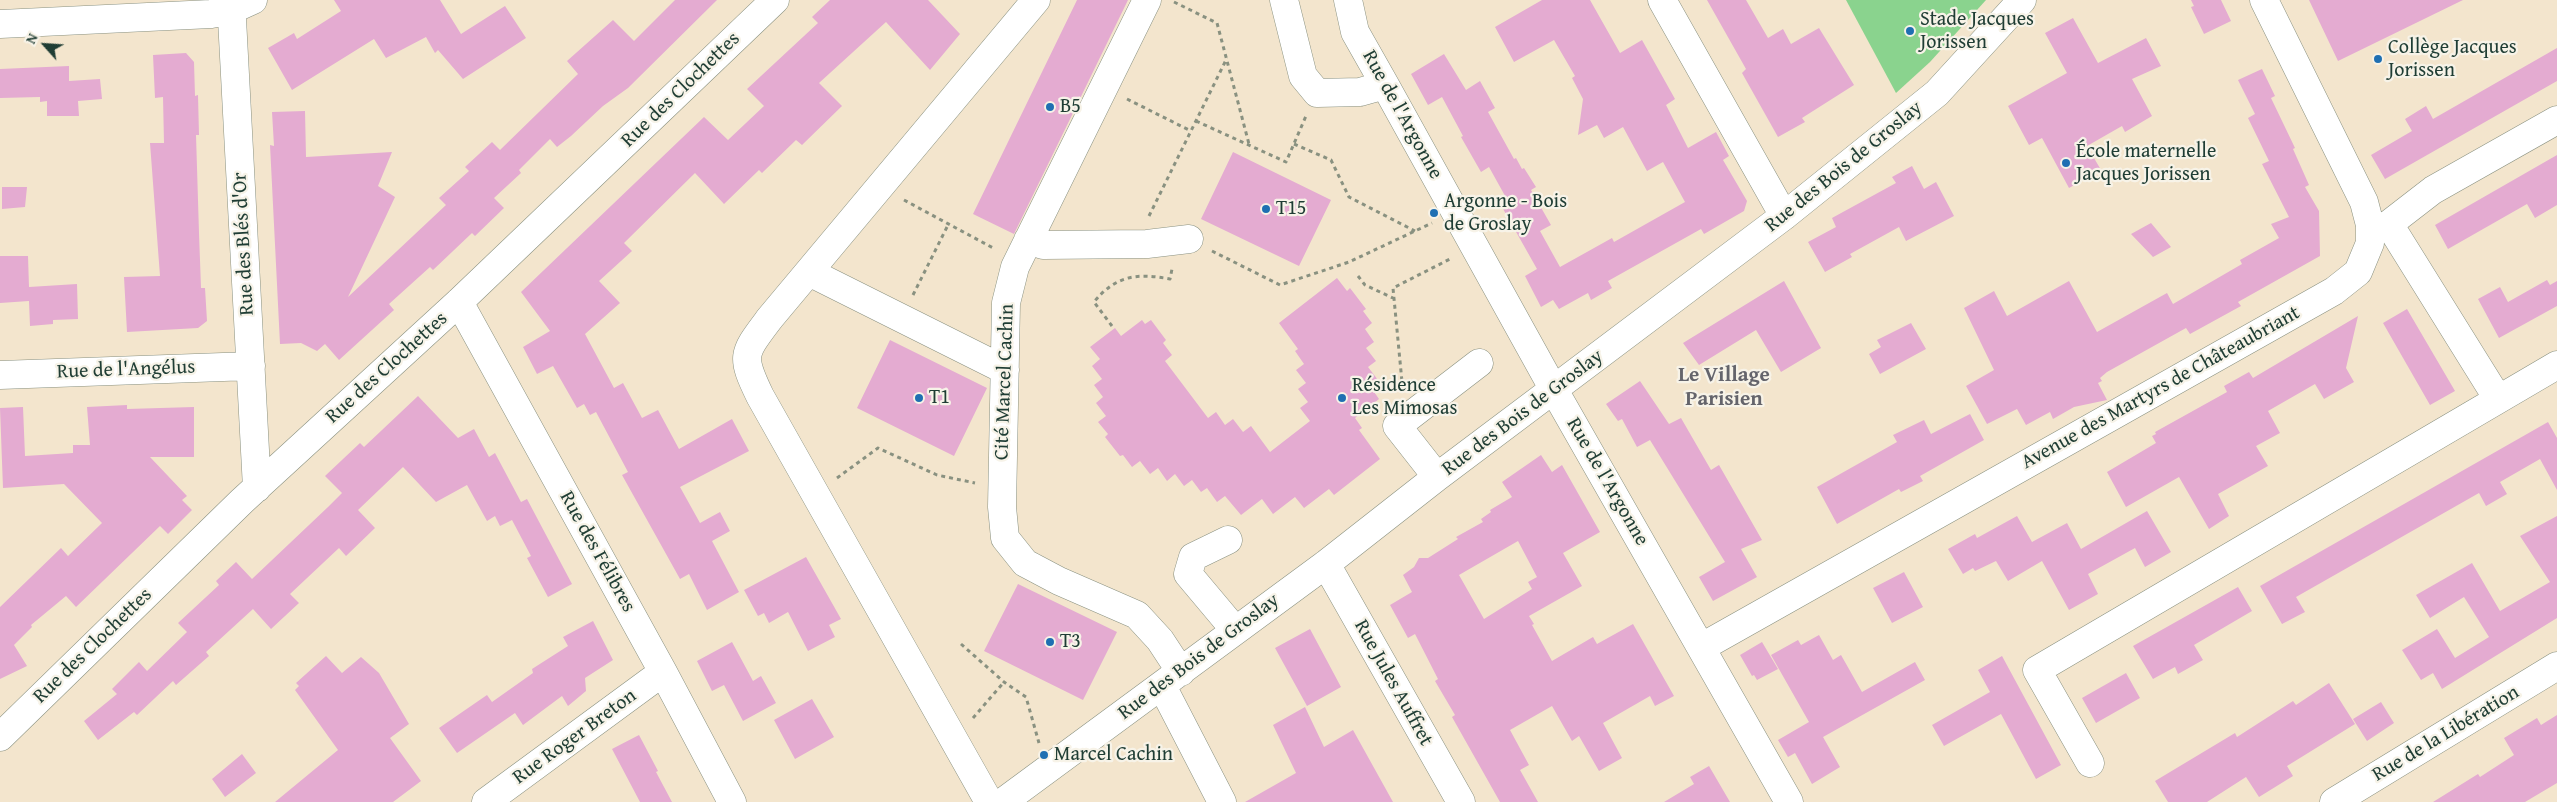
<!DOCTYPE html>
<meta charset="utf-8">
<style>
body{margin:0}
#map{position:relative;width:2557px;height:802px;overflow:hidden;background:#f3e5cd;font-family:"Gentium Book Plus",serif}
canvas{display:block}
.north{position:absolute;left:20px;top:20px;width:50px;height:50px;-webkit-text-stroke:4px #f7f3e8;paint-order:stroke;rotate:296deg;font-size:14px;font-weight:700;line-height:20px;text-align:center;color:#1f3d34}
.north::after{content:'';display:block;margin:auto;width:18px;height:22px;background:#1f3d34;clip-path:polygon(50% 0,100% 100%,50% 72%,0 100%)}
</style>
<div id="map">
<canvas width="2557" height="802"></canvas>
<div class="north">N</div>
</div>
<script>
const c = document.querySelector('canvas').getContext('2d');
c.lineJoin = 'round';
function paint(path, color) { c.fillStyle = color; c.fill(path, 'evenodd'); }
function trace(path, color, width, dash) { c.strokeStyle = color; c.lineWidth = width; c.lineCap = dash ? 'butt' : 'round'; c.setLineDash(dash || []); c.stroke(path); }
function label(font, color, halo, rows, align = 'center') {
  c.font = font + ' "Gentium Book Plus",serif'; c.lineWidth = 4.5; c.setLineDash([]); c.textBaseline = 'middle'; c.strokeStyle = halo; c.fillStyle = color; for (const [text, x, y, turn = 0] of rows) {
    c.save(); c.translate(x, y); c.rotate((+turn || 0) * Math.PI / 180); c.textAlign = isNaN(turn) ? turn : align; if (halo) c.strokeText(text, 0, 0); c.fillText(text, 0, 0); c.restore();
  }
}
paint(new Path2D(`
 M1846,0H1986L1930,62L1896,93Z`), '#8ad38e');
paint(new Path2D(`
 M334,0H440L461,34L505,6L526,38L463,79L438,50L435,53L426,37L386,58L374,39L292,90L268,48L294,33L297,39L341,11Z
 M675,0H717L628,88L603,106L571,136L557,147L550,139L519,170L521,173L494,198L504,208L475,236L472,233L433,270L430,267L389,304L394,310L339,360L325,344L317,351L301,343L280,344L270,145L274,146L272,112L305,111L306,157L392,152L378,186L395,197L348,297L446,205L439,198L469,171L465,167L492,142L500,150L578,74L567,61L613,20L634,41Z
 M830,0H928L960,34L930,70L886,22L819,83L842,106L802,145L796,140L762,173L759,170L724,204L695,173L624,243L632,251L599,281L620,303L585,334L614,388L623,383L642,418L658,410L679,449L732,419L749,451L680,487L700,523L720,512L730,531L712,541L739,592L707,610L689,574L680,579L622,475L628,472L596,412L590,415L584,404L577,408L553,366L537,374L523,347L550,331L521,292L704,117L728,140L764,106L747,89L818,23L812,17Z
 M1077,0H1128L1014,234L973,214Z
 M1542,0H1590L1620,53L1642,40L1675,99L1666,105L1688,148L1716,132L1729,156L1723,160L1747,201L1744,211L1704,234L1701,229L1608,281L1612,288L1591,300L1588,293L1559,309L1553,300L1541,307L1525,276L1537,269L1502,207L1509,203L1489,167L1481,172L1461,137L1463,136L1442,97L1428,105L1411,74L1444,54L1466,90L1480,81L1495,108L1488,112L1514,159L1516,158L1522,169L1524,168L1536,187L1531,190L1551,225L1540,231L1560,267L1612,238L1614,242L1685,202L1663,162L1647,171L1623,127L1604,138L1597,125L1578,135L1583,99L1572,78L1575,76L1554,40L1514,62L1495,27Z
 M1707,0H1746L1768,38L1783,29L1791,44L1819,28L1854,85L1802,118L1805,122L1778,137L1742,73L1746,69Z
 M2191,0H2221L2231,21L2204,34L2191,7L2194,6Z
 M2309,0H2463L2338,61Z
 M2073,18L2098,63L2146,38L2161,66L2132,79L2152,116L2125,132L2122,126L2087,146L2101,170L2069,188L2042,138L2029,145L2008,106L2067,73L2045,33Z
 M2557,48V81L2385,179L2371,155L2412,131L2405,119L2426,106L2433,119Z
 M186,53L194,62L195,96L198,95L199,135H196L199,233L201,288H205L207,321L198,328L127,332L124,277L160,276L150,143H164L163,97L155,98L153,55Z
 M69,66V81L100,79L102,99L78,101L79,116H47V101L40,102V97L0,98V69Z
 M2262,69L2275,96L2271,98L2295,148L2293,149L2309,185L2305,187L2319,211L2320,256L2238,302L2241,306L2190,334L2186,328L2107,372L2100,378L2102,381L2098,383L2107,400L2074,407L2053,419L2050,412L2026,425L2017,409L1987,424L1966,386L1994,370L1964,308L1994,291L2007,316L2069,281L2097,332L2167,293L2173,304L2242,264L2240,260L2279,238L2271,224L2289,217L2262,164L2269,161L2248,118L2255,114L2238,80Z
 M1233,152L1331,200L1299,266L1201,219Z
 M2557,155V205L2535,218L2527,204L2448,249L2435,225Z
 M1912,166L1924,189L1936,182L1954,216L1906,241L1899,227L1850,254L1852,257L1825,272L1808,242L1836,227L1832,218L1896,183L1892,177Z
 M2,187H27L25,207L2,209Z
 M2151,223L2171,247L2153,257L2131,234Z
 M0,256H28L29,287L77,284L78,319L53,320V324L30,326L29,301L0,303Z
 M1337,278L1347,291L1350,288L1366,309L1363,311L1372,323L1365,329L1374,342L1366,348L1376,361L1368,367L1378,380L1370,386L1379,399L1355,418L1362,428L1359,430L1380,459L1334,495L1329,489L1304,508L1295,497L1273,514L1262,499L1241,515L1225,496L1217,502L1207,488L1201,492L1192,480L1184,486L1175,474L1167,481L1158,468L1150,474L1140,461L1132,467L1123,455L1120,456L1105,437L1108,434L1098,422L1106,416L1096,403L1103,397L1094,385L1102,379L1092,366L1100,359L1090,347L1115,328L1121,336L1142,320L1145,324L1151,320L1166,340L1163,343L1172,355L1165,361L1208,418L1216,412L1225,425L1233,419L1243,432L1251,426L1270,452L1310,421L1300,408L1308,402L1298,389L1306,383L1296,370L1304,364L1295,351L1298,349L1279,323Z
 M2547,280L2550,285L2557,281V306L2499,338L2478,299L2500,287L2508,302Z
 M1784,281L1821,348L1781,372L1756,330L1699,365L1683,343Z
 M2407,309L2455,391L2430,405L2383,323Z
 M2358,316L2346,368L2354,382L2324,399L2315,384L2268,411L2280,433L2256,446L2268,466L2218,494L2229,516L2209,529L2179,477L2126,507L2107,472L2156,443L2152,436L2156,434L2155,432L2227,392L2224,386L2249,372L2253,378Z
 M1911,323L1926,349L1880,374L1869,354L1881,347L1877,340Z
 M890,340L987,388L954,456L857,408Z
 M1640,381L1669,424L1681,418L1711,470L1719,465L1762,540L1741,549L1757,577L1713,601L1699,577L1725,562L1650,440L1637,447L1622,419L1618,421L1606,404Z
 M418,396L458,438L474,429L489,457L495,453L521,502L527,499L572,584L548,597L527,558L531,556L512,520L500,526L495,516L487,521L467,485L436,502L403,467L358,510L375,528L346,556L339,548L290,594L299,603L271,629L253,609L206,652L209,656L176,685L173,681L137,715L134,712L98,740L84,721L117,694L112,689L139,662L147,671L187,632L178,623L219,585L216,581L236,562L252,579L328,507L342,493L325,476L360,443L364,447Z
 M127,405V409L194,407V457H150L187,496L182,500L192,510L168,534L160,526L76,607L66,596L31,625L32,627L14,645L27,666L0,679V607L61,548L68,556L102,523L64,484L3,488L0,408L23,407L25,456L73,453V445H90L87,407Z
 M1970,414L1984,440L1920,476L1923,481L1901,492L1899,489L1837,524L1817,487L1897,442L1893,435L1924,420L1931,434Z
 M2548,422L2557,438V490L2540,459L2500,482L2507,494L2486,506L2479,493L2296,597L2305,612L2282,624L2260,586Z
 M1541,455L1552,472L1562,465L1600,532L1563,553L1582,586L1529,616L1534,624L1532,625L1552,661L1593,637L1597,644L1633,624L1674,696L1655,706L1650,696L1603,723L1622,758L1599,771L1579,736L1572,741L1552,706L1510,730L1529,765L1520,770L1538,802H1500L1452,717L1455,715L1435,681L1438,679L1415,634L1408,638L1390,605L1412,592L1403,575L1414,567L1419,558H1428L1458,539L1456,537L1483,522L1481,519L1491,512L1490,510L1512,497L1502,482ZM1518,541L1537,577L1528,582L1532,589L1484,619L1459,575Z
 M2147,511L2171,552L2145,567L2135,548L2088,574L2098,594L2069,610L2042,561L2008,581L1996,561L1975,571L1973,568L1963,574L1948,549L1975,534L1977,538L2017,516L2032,542L2067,523L2081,549Z
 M2557,516V618L2442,689L2433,673L2421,680L2402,650L2437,629L2455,658L2489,637L2464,597L2430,618L2416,595L2472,563L2500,611L2550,582L2520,536Z
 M806,557L841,619L829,625L835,637L808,651L788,612L769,623L764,613L758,616L744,590Z
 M1904,572L1923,607L1892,623L1873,588Z
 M1018,584L1117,632L1083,700L984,651Z
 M2238,587L2252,611L2194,645L2203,660L2178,674L2175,667L2153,679L2133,646Z
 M593,621L613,660L585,678L586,691L568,706L562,696L523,725L515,713L457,753L439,728L487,695L492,702L533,673L532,669L568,646L563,637Z
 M1310,629L1341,687L1307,706L1275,648Z
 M1819,635L1833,660L1841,655L1862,692L1915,662L1925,680L1823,737L1840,767L1812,784L1795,753L1788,757L1778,740L1809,722L1771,655L1798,640L1801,645Z
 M732,642L753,681L761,676L776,703L743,721L724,685L712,691L697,661Z
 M1762,642L1778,669L1757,680L1754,675L1752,676L1740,655Z
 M326,656L342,673L361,657L379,673L409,724L390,738L421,781L393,802H275L338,750L295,690L299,686L296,683Z
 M2002,656L2061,765L2036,779L2001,714L1944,746L1932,725L1990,692L1978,670Z
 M2126,673L2140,698L2096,723L2082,698Z
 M2329,683L2355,724L2287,766L2293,776L2259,797L2246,777L2207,802H2168L2155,781L2235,733L2237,737L2293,701L2296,705Z
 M812,699L834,737L795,759L774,720Z
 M2381,702L2394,723L2367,741L2353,719Z
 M1305,707L1324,747L1353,730L1393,802H1245L1296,773L1273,725Z
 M2557,715V783L2525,802H2433L2478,774L2480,777L2514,755L2504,738L2537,718L2541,725Z
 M639,735L658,771L656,772L672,802H640L612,749Z
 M242,754L256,773L225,797L212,779Z
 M1709,766L1730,802H1664L1694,784L1690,777Z`), '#e4abd1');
const minor = new Path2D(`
 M231,0L257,488
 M1147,0L1015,267L1006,303L1002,507L1005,538L1025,563L1059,581L1137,615L1160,640L1181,672
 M1284,0L1303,76L1317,93L1360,92L1385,85
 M1348,0L1355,32L1385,85L1554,390L1789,802
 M1662,0L1784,216
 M0,24L211,14L231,10L253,0
 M2389,224L2498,399
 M2389,224L2433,190L2557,120
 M1028,240L1043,245L1147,244L1189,239
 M809,272L1005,370
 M459,302L663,672L732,802
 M0,375L251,366
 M1437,477L1397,426L1479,363
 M1228,540L1193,557L1188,574L1235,630
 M1326,564L1461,802
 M1702,647L2334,291L2358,272L2370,243V225L2364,202L2264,0
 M1162,686L1222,802
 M0,737L242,501L459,302L775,0
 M2090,763L2037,670L2557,365
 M486,802L663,672
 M989,802L760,396C740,355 743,354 770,318L1036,0
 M1003,802L1326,564L1437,477L1784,216L1937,93L2022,0
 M2334,802L2557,666`);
trace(minor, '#899180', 29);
trace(new Path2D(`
 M1174,2L1217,23L1249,144
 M1127,99L1191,131
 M1196,121L1286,162L1306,116
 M1294,144L1331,160L1349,197L1415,231
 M904,200L995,249
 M1149,216L1227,58
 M1212,251L1280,285L1349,262L1432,223
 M1358,276L1365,285L1393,298
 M913,295L948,225
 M1112,326L1094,302C1116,275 1137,273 1170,279L1172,269
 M1406,387L1402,382L1393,288L1450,259
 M837,478L878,448L937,475L975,483
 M961,644L1004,682L1026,697L1039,743
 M973,718L1004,682`), '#899180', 3, [4, 4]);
trace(minor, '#fff', 28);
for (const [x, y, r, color] of [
 [1910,31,5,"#1f6fb2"],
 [2378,59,5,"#1f6fb2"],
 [1050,107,5,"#1f6fb2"],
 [2066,163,5,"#1f6fb2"],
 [1266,209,5,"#1f6fb2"],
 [1434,213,5,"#1f6fb2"],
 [919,398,5,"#1f6fb2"],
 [1342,398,5,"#1f6fb2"],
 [1050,642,5,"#1f6fb2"],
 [1044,755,5,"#1f6fb2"]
]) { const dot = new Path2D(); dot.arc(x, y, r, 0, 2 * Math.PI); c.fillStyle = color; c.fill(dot); trace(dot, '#f7f3e8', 2); }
label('20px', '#1f3d34', '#f7f3e8', [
 ["Stade Jacques",1920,20],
 ["Jorissen",1920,43],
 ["Collège Jacques",2388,48],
 ["Jorissen",2388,71],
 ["B5",1060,107],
 ["École maternelle",2076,152],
 ["Jacques Jorissen",2076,175],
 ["Argonne - Bois",1444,202],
 ["de Groslay",1444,225],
 ["T15",1276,209],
 ["Résidence",1352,386],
 ["Les Mimosas",1352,409],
 ["T1",929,398],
 ["T3",1060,642],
 ["Marcel Cachin",1054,755]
], 'left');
label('20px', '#1f3d34', '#f7f3e8', [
 ["Rue des Clochettes",681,90,-44],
 ["Rue de l'Argonne",1402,115,61],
 ["Rue des Bois de Groslay",1844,167,-39],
 ["Rue des Blés d'Or",244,244,-93],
 ["Rue des Clochettes",387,368,-42],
 ["Rue de l'Angélus",126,370,-2],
 ["Cité Marcel Cachin",1005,382,-88],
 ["Avenue des Martyrs de Châteaubriant",2161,388,-29],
 ["Rue des Bois de Groslay",1523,413,-37],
 ["Rue de l'Argonne",1607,482,60],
 ["Rue des Félibres",597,552,61],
 ["Rue des Clochettes",93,646,-44],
 ["Rue des Bois de Groslay",1199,657,-37],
 ["Rue Jules Auffret",1393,683,61],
 ["Rue de la Libération",2446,734,-31],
 ["Rue Roger Breton",575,737,-36]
]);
label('bold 21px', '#64646b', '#f7f3e8', [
 ["Le Village",1724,376],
 ["Parisien",1724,400]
]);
</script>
